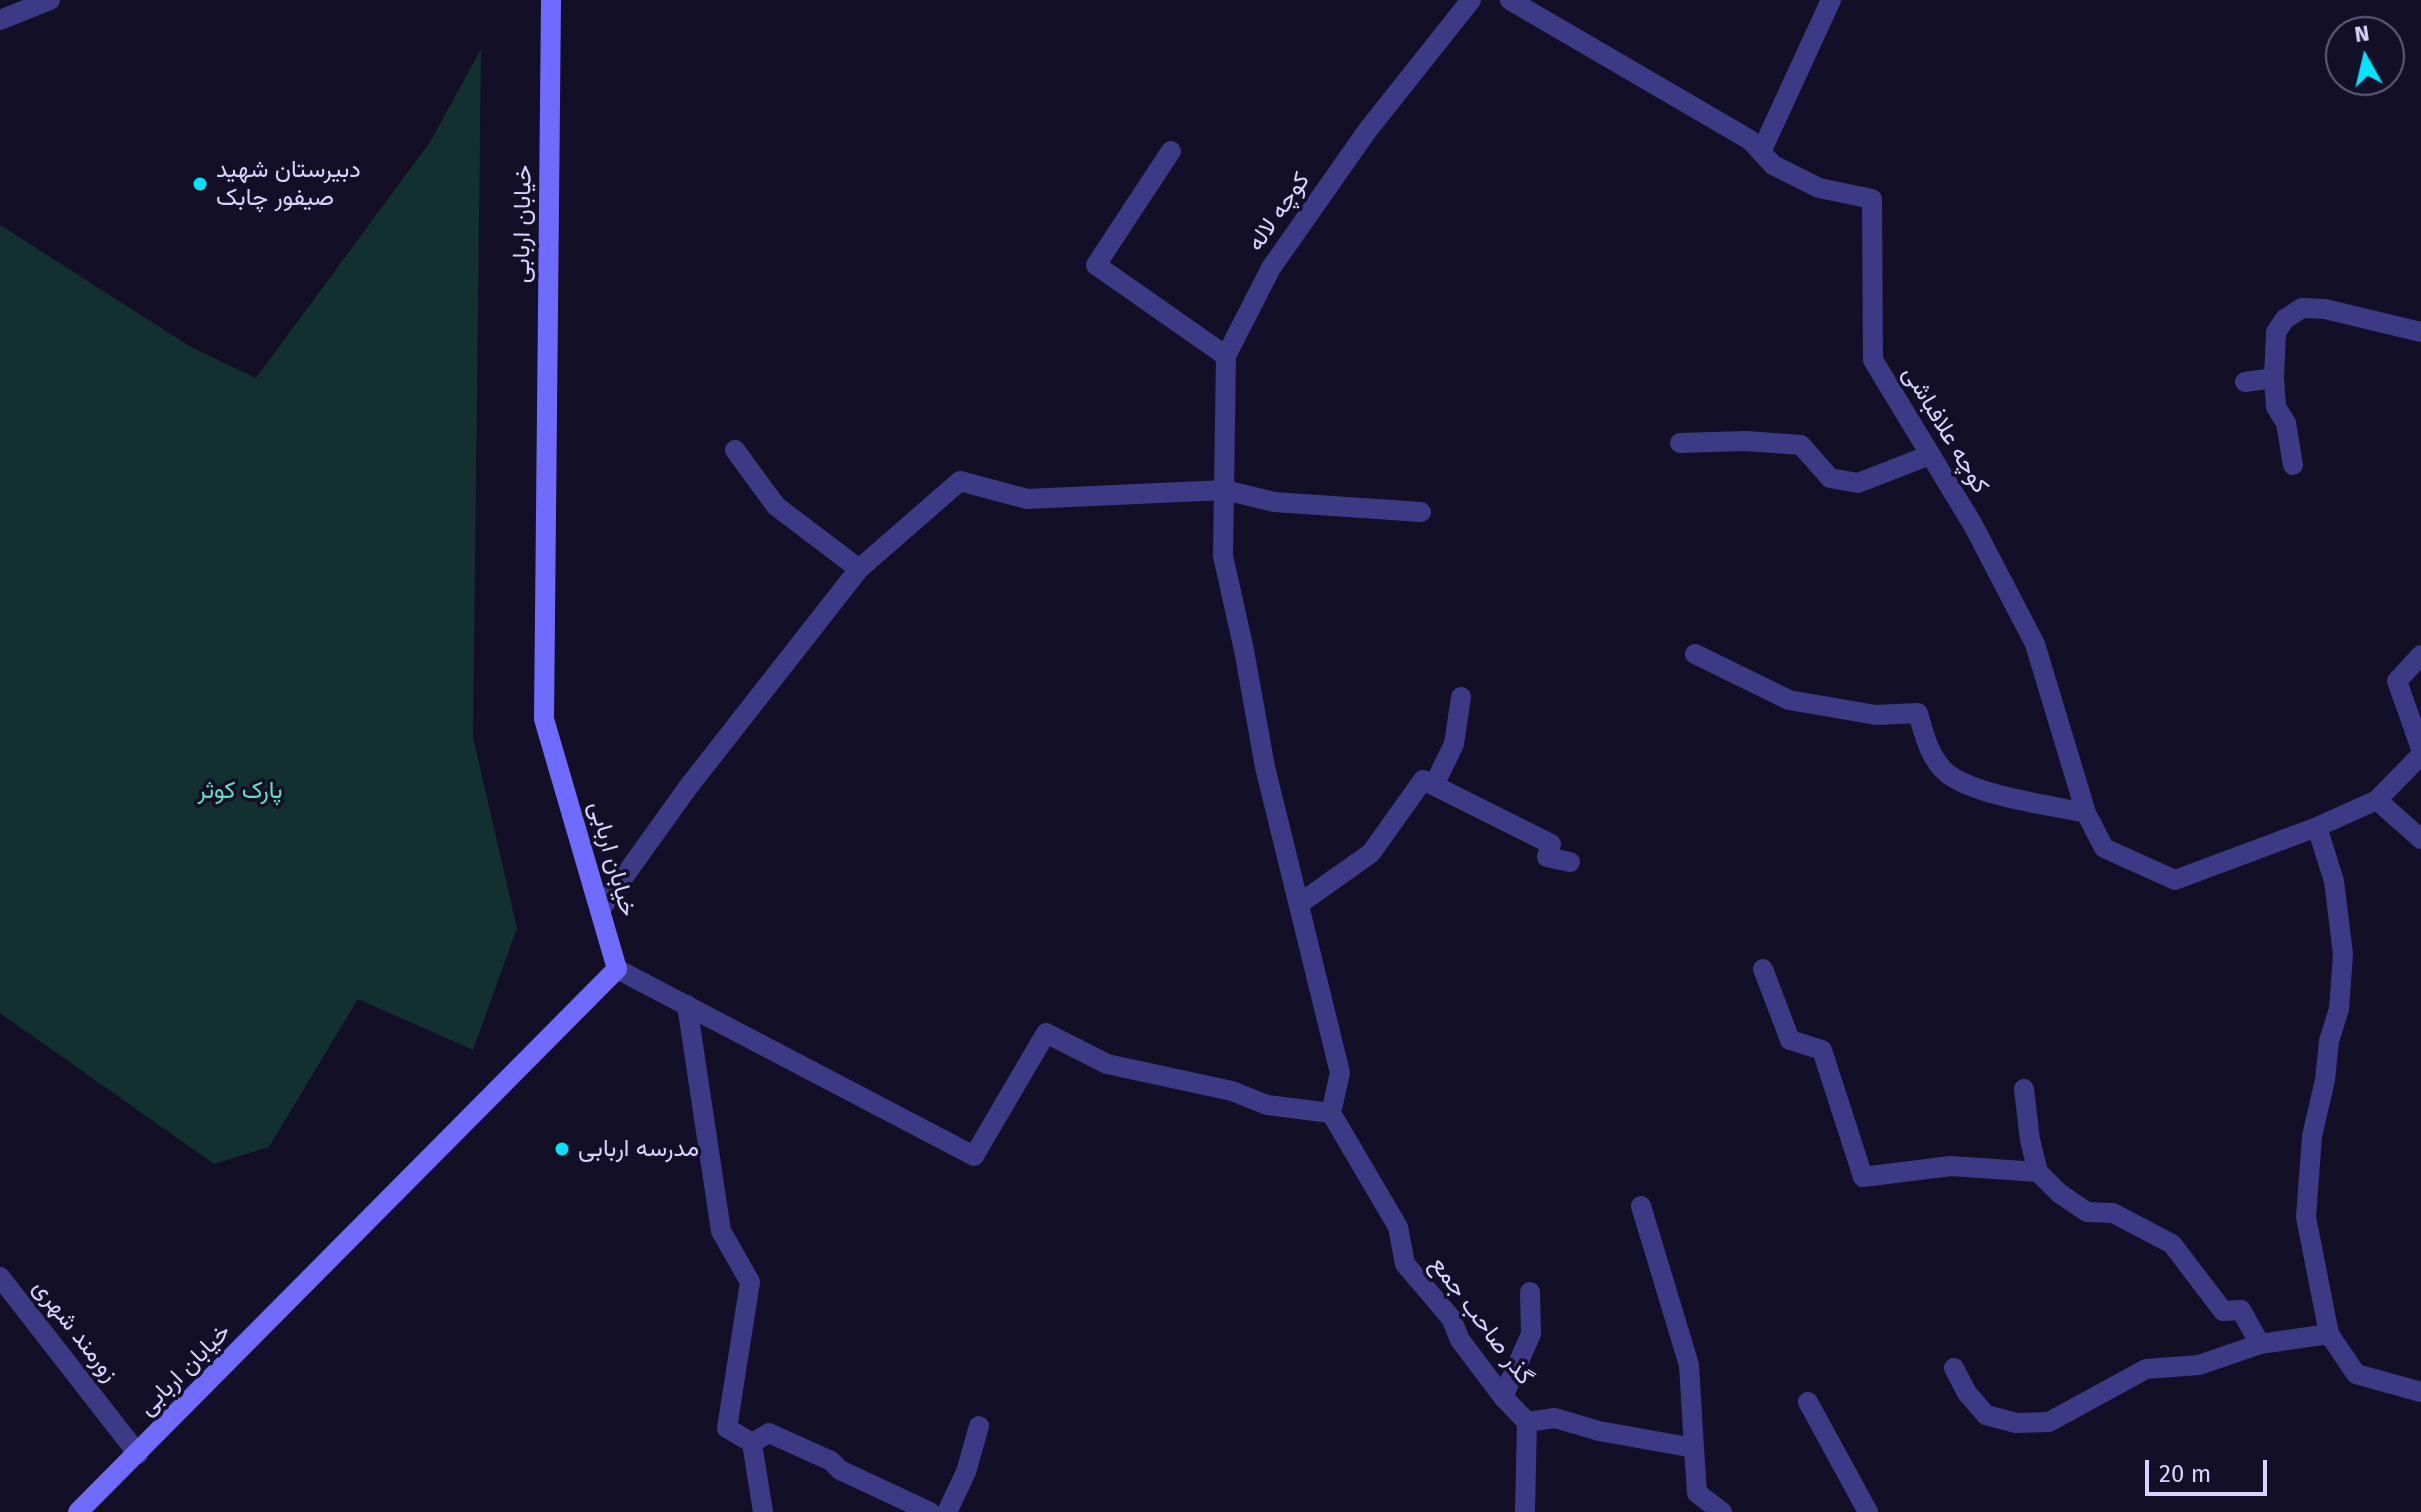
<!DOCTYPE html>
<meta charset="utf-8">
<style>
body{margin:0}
#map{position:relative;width:2421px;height:1512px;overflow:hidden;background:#130f26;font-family:"Fira Sans",sans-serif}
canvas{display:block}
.north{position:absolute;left:2325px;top:16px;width:80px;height:80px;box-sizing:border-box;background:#130f26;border:2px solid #625e7d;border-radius:50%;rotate:352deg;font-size:22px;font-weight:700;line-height:32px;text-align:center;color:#d9d4ff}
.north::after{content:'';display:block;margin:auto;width:28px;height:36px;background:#00e5ff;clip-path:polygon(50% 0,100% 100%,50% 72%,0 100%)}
.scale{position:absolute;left:2145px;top:1460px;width:122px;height:36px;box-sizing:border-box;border:4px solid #d9d4ff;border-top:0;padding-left:10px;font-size:24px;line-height:28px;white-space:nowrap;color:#d9d4ff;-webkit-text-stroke:6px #130f26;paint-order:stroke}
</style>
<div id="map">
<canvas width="2421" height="1512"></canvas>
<div class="north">N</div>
<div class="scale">20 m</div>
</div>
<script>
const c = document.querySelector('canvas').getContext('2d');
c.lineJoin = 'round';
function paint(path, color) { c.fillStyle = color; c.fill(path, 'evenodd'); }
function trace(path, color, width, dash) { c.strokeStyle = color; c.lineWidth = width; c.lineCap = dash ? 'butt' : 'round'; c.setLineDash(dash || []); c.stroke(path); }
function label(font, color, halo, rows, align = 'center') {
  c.font = font + ' "Fira Sans",Vazirmatn,sans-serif'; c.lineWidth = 7; c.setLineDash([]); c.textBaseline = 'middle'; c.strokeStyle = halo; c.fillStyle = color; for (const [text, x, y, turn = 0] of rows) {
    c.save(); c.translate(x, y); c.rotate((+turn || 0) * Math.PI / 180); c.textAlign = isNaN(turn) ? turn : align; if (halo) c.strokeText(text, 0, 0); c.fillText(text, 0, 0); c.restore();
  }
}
paint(new Path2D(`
 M481,49L473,737L517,928L473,1050L358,999L269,1147L214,1164L0,1013V225L191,347L256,378L430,142Z`), '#12302f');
trace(new Path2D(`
 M1510,0L1750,140L1773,165L1819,188L1872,199L1873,360L1973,525L2035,644L2086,813L2104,848L2175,880L2317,827L2377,800L2421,755
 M1171,151L1096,265L1226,356
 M1761,152L1831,0
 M2245,382L2274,378
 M1680,443L1746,441L1801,445L1830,478L1858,483L1930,455
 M735,450L776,506L859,569
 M2293,465L2286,423L2276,407L2274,378L2276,332L2285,319L2302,308L2325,309L2421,332
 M1695,654L1789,700L1876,715L1918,713C1924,734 1930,760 1948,774C1977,796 2049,805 2086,813
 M2421,655L2397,681L2421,749
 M1434,785L1454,744L1461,697
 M2377,800L2421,839
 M2317,827L2334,881L2343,954L2339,1009L2329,1041L2325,1080L2312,1136L2306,1217L2329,1334L2356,1374L2421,1392
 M1299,904L1371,853L1423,780L1551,844L1547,857L1570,862
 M600,910L689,786L859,569L960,481L1027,499L1225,490L1274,502L1421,512
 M617,969L974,1156L1046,1033L1107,1064L1232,1091L1267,1105L1331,1113
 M1763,969L1790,1040L1822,1050L1863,1177L1951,1166L2038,1172
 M687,1005L721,1231L750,1282L727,1428L752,1443L763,1512
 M2024,1089L2030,1140L2038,1172L2059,1193L2087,1212L2113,1213L2172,1244L2223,1311L2241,1310L2260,1344
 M1331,1113L1340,1073L1265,767L1244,650L1223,556L1226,356L1271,268L1367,131L1471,0
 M1331,1113L1398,1227L1405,1264L1451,1318L1460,1340L1503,1397L1527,1422L1555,1418L1599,1431L1694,1448L1697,1493L1722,1512
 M1641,1206L1689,1365L1694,1448
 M1954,1368L1967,1393L1986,1415L2016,1423L2049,1422L2146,1369L2199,1365L2260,1344L2329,1334
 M1503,1397L1531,1334L1530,1292
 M1808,1402L1868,1512
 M752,1443L769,1433L831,1461L840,1470L930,1512
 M947,1512L966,1472L979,1426
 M1525,1512L1527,1422`), '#3d3a85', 20);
trace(new Path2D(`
 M0,20L50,0
 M0,1277L138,1454`), '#3d3a85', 20);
trace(new Path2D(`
 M78,1512L617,969L544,719L551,0`), '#6f6bff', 20);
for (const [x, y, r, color] of [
 [200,184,8,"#00e5ff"],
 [562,1149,8,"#00e5ff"]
]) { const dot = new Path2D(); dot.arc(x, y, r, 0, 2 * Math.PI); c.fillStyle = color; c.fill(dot); trace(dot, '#130f26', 3); }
label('24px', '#d9d4ff', '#130f26', [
 ["دبیرستان شهید",216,170],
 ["صیفور چابک",216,198],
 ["مدرسه اربابی",578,1149]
], 'left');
label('24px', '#d9d4ff', '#130f26', [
 ["کوچه لاله",1279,212,-55],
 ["خیابان اربابی",523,224,-89],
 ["کوچه علافباشی",1945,430,59],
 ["خیابان اربابی",612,859,74],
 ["گذر صاحب جمع",1481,1321,53],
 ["زورمند شهری",75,1331,52],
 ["خیابان اربابی",185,1370,-45]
]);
label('24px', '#5fe0c0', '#130f26', [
 ["پارک کوثر",240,791]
]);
</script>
